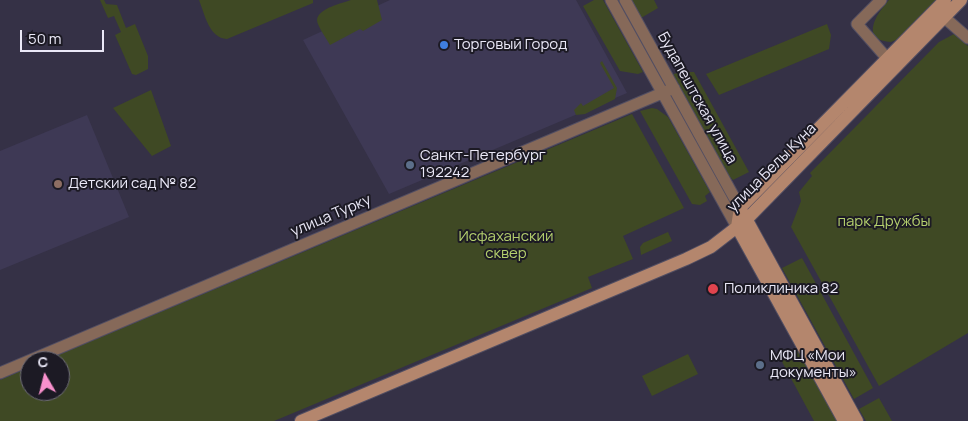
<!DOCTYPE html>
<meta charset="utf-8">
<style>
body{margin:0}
#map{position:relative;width:968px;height:421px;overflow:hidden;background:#353146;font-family:Manrope,sans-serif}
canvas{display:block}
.north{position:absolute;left:20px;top:351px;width:50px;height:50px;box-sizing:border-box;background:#1c1a24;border:1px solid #6e6c78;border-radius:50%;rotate:352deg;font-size:14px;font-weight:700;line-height:20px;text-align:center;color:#eae8f7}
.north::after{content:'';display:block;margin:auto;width:18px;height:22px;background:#f890cc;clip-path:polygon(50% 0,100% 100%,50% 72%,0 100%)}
.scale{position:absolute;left:20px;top:30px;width:84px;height:22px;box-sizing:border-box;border:2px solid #eae8f7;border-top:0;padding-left:6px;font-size:15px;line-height:18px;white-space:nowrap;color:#eae8f7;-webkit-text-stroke:4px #1c1a24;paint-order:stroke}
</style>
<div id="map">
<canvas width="968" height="421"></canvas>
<div class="north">С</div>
<div class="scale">50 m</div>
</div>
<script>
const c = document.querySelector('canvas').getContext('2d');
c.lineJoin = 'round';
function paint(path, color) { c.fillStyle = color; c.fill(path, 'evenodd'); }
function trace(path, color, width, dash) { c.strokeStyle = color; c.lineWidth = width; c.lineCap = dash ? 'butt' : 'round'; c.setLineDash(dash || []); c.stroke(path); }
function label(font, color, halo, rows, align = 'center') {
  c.font = font + ' Manrope,sans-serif'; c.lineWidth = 4; c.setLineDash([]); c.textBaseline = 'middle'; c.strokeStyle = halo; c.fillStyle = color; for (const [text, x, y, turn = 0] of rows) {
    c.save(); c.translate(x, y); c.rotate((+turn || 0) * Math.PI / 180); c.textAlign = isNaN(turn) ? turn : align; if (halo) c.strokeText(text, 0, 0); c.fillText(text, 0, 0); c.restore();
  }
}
paint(new Path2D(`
 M390,0H576L627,93L389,194L303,40Z
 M87,115L129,217L0,270V151Z`), '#3e3955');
paint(new Path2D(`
 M100,0H104L106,4L117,5L126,28L135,24L148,56V69L136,75L132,74L115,35L121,32L114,16L108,18Z
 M199,0H313V3L227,39C209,38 205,15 199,0Z
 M351,0H377L382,20L363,31L360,29L330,45C327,39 317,26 317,20C318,8 343,3 351,0Z
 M594,0H603L643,72L638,74L620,71L583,6Z
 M631,0H654L658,8L641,18Z
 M889,0H936L898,39L891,42C859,40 877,13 889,0Z
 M827,24L831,35L829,49L719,95L706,74Z
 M954,34L968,46V333L879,386L791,227L801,201L799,192L812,176L810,173L939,42Z
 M602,61L617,88L615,99L585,114L576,115L574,110L581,103L583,106L614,88L600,63Z
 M683,72H694L749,172L733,180L729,176L673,74Z
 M151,90L171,146L152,156L113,108Z
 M652,108L657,109L668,117L710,192L705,196L707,201L700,205L692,204L687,195L640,111Z
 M632,114L684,208L623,236L633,259L588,277L592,288L274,421H0V380L30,367V391H60V361H44Z
 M668,232L672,241L641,255L640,247L643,243Z
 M802,258L873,388L854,399L782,268Z
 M797,348L837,421H814L780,358Z
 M688,354L698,374L652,396L642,376Z
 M879,398L892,421H866L859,409Z`), '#3f4924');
const street = new Path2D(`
 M611,0L737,227
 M625,0L740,208
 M881,0L857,24L892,64
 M937,11L968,38
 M0,373L674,88`);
const secondary = new Path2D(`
 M743,213L857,421
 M737,227L740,208L945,0
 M737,227L844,421
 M301,421L686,259L711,247L746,220L961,0`);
trace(street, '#524e62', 13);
trace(secondary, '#524e62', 14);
trace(street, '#866959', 11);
trace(secondary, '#b4866d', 12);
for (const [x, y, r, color] of [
 [444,45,5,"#3f7fe0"],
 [410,165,5,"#5c6f8a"],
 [58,184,5,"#8d6e63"],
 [713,289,6,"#e0444e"],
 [760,365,5,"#5c6f8a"]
]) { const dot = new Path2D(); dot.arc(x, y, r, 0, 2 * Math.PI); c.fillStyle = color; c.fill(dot); trace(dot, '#1c1a24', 2); }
label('15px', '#eae8f7', '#1c1a24', [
 ["Торговый Город",454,45],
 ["Санкт-Петербург",420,156],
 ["192242",420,173],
 ["Детский сад № 82",68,184],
 ["Поликлиника 82",724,289],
 ["МФЦ «Мои",770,356],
 ["документы»",770,373]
], 'left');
label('15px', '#eae8f7', '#1c1a24', [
 ["Будапештская улица",697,98,61],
 ["улица Белы Куна",772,168,-45],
 ["улица Турку",331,216,-23]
]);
label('15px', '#b4cf6d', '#1c1a24', [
 ["парк Дружбы",884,222],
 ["Исфаханский",506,237],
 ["сквер",506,254]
]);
</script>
